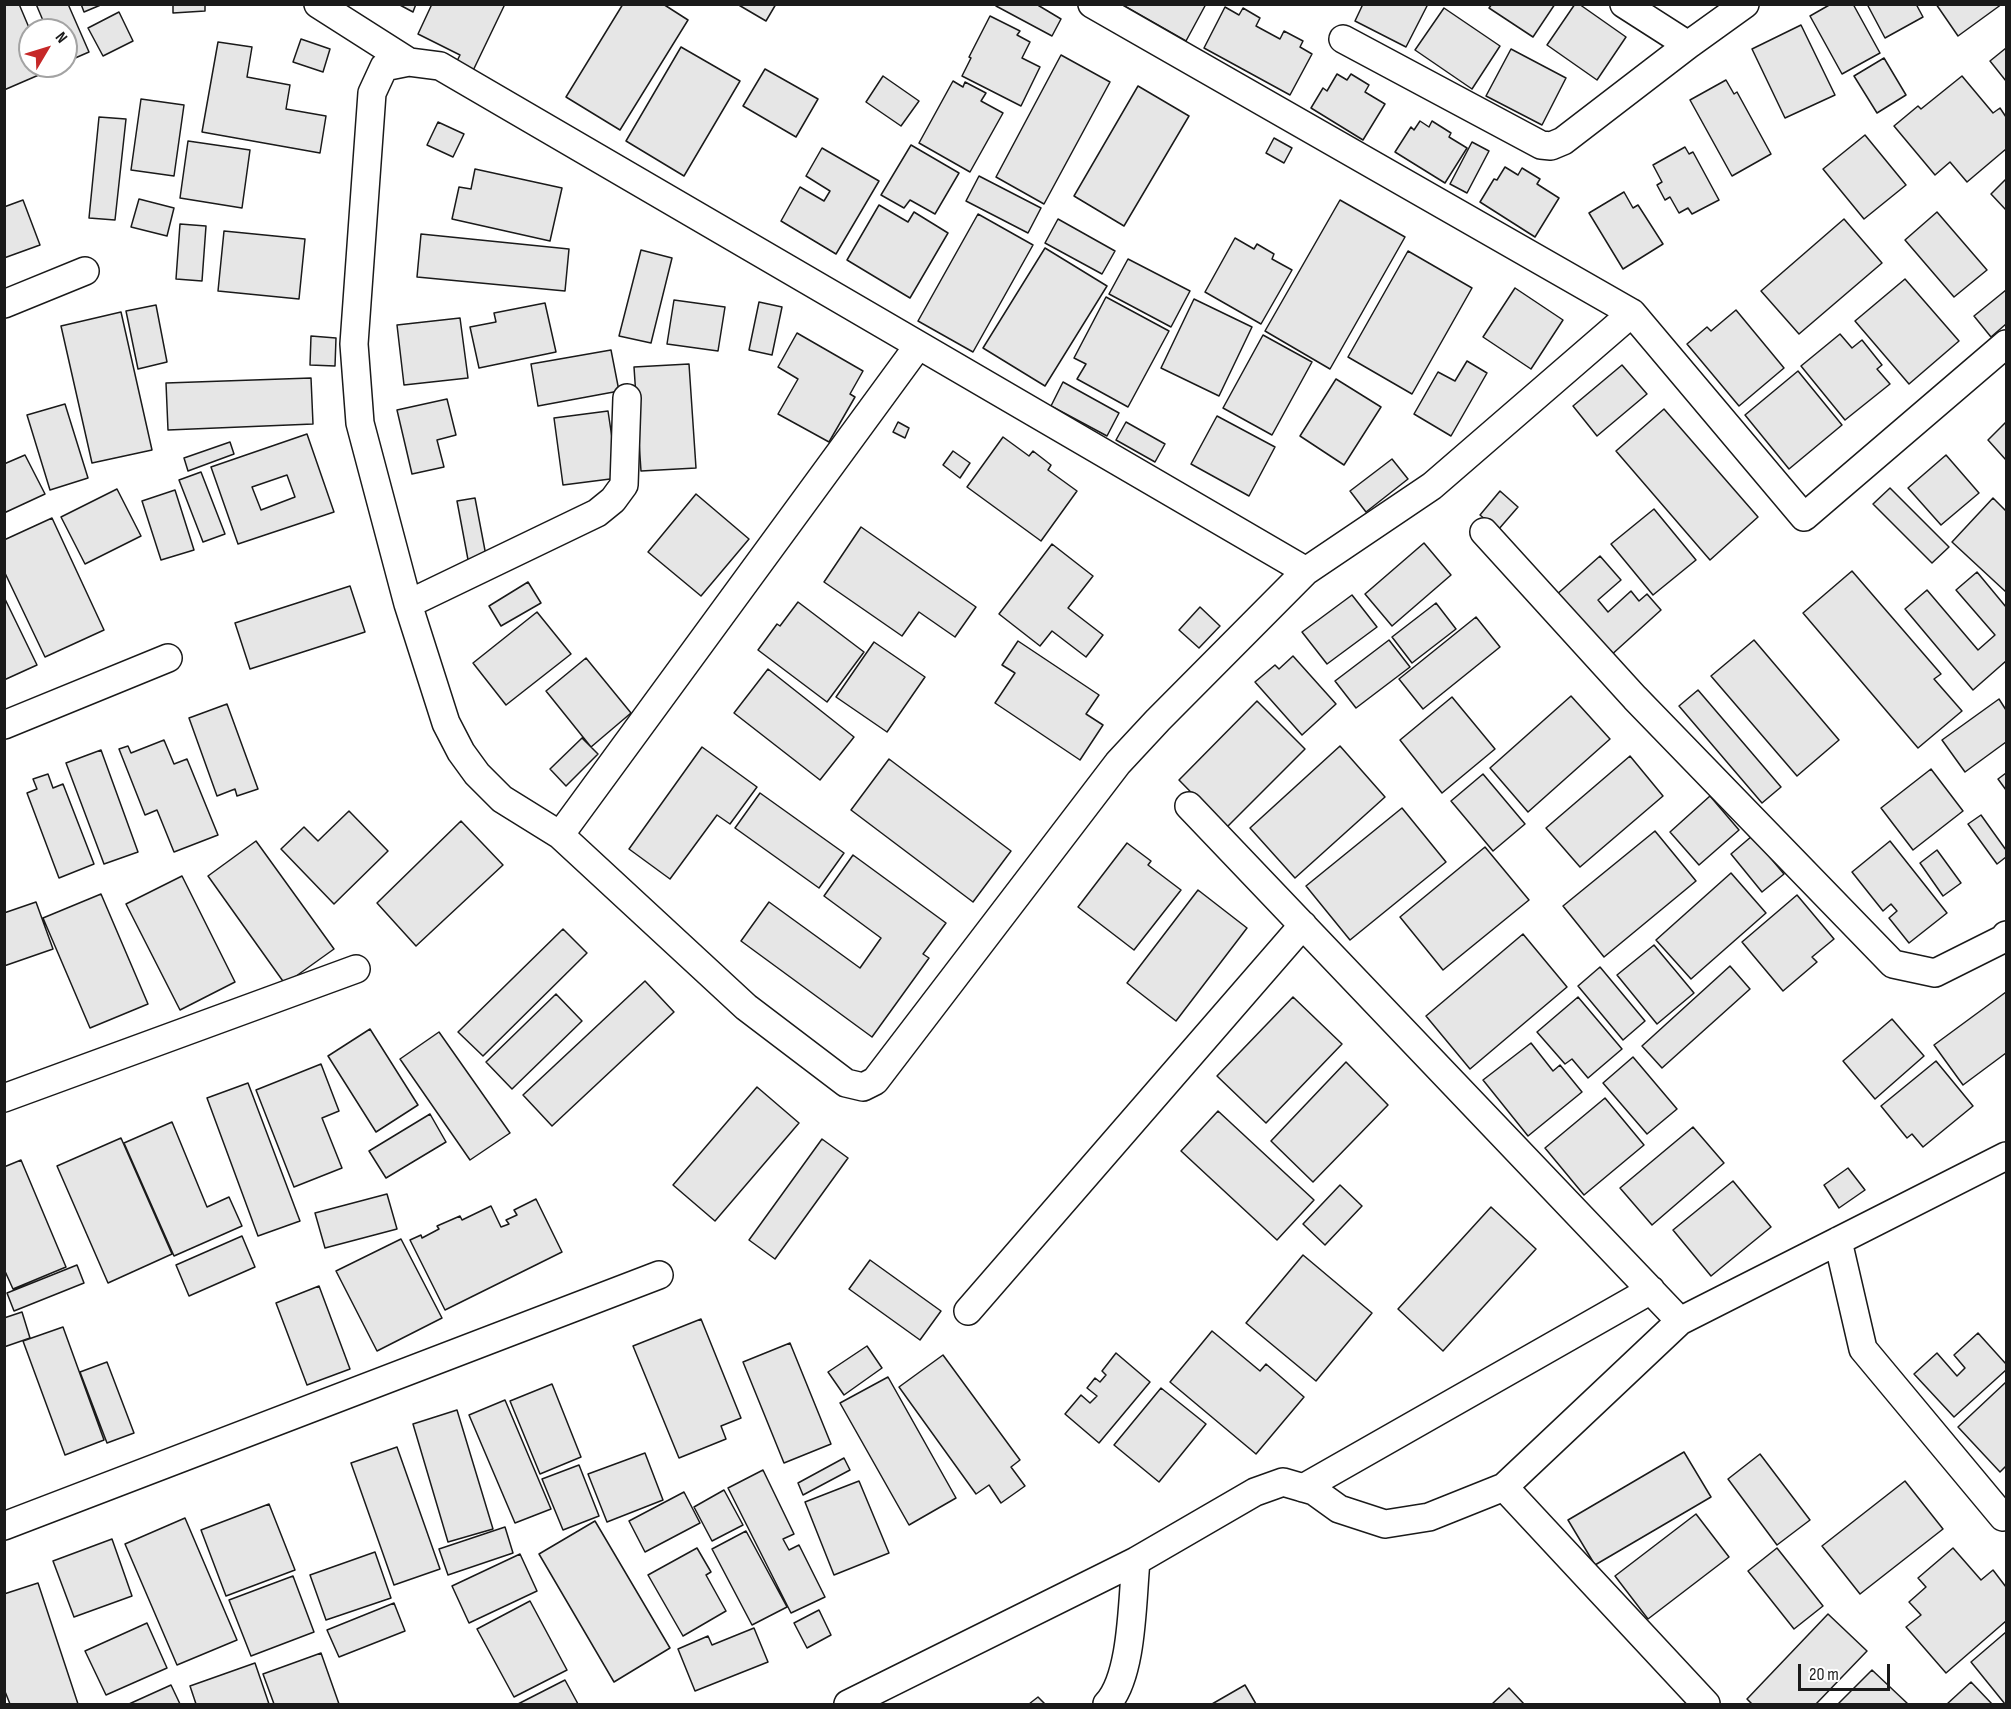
<!DOCTYPE html>
<style>
body{margin:0}
#map{position:relative;width:2011px;height:1709px;overflow:hidden;background:#fff;font-family:"Sofia Sans Condensed",sans-serif}
canvas{display:block}
.frame{position:absolute;inset:0;border:6px solid #1a1a1a;pointer-events:none}
.north{position:absolute;left:18px;top:18px;width:60px;height:60px;box-sizing:border-box;background:#fff;border:2px solid #a3a3a3;border-radius:50%;rotate:52deg;font-size:16px;font-weight:700;line-height:24px;text-align:center;color:#1a1a1a}
.north::after{content:'';display:block;margin:auto;width:21px;height:27px;background:#c62828;clip-path:polygon(50% 0,100% 100%,50% 72%,0 100%)}
.scale{position:absolute;left:1798px;top:1664px;width:92px;height:27px;box-sizing:border-box;border:3px solid #1a1a1a;border-top:0;padding-left:8px;font-size:18px;line-height:21px;white-space:nowrap;color:#1a1a1a;-webkit-text-stroke:4px #fff;paint-order:stroke}
</style>
<div id="map">
<canvas width="2011" height="1709"></canvas>
<div class="frame"></div>
<div class="north">N</div>
<div class="scale">20 m</div>
</div>
<script>
const c = document.querySelector('canvas').getContext('2d');
c.lineJoin = 'round';
function paint(path, color) { c.fillStyle = color; c.fill(path, 'evenodd'); }
function trace(path, color, width, dash) { c.strokeStyle = color; c.lineWidth = width; c.lineCap = dash ? 'butt' : 'round'; c.setLineDash(dash || []); c.stroke(path); }
const building = new Path2D(`
 M4,4H19L30,30V66H46L48,71L4,90Z
 M36,4H68L89,52L66,62V30H47Z
 M81,4H103L84,12Z
 M173,4H205V11L173,13Z
 M398,4H416L413,12Z
 M432,4H505L469,79L452,71L460,55L418,34Z
 M623,4H663L688,20L620,130L566,97Z
 M737,4H776L766,21Z
 M997,4H1036L1061,19L1052,36L996,6Z
 M1121,4H1206L1186,41Z
 M1363,4H1428L1406,47L1355,21Z
 M1492,4H1555L1533,37L1489,8Z
 M1575,4H1579L1626,37L1597,80L1547,45Z
 M1831,4H1853L1880,53L1842,74L1810,16Z
 M1867,4H1916L1923,17L1885,38Z
 M1936,4H2002L1958,36Z
 M1225,7L1239,15L1243,8L1260,18L1256,26L1280,39L1284,31L1303,41L1300,47L1312,54L1290,95L1204,48Z
 M1444,8L1500,46L1472,89L1415,50Z
 M119,12L133,41L103,56L88,28Z
 M990,16L1020,31L1017,35L1030,42L1022,58L1040,67L1021,106L962,76L971,58L969,57Z
 M1801,25L1835,95L1785,118L1752,49Z
 M301,39L330,49L323,72L293,62Z
 M218,42L252,47L247,77L290,85L286,109L326,116L320,153L202,132Z
 M681,47L740,81L684,176L626,141Z
 M2006,48V81L1990,61Z
 M1511,49L1566,78L1542,125L1486,96Z
 M1061,55L1110,82L1044,204L996,177Z
 M1884,58L1906,95L1877,113L1854,76Z
 M765,69L818,99L796,137L743,106Z
 M1337,74L1347,80L1351,74L1369,85L1365,92L1385,104L1363,140L1311,108L1323,88L1327,91Z
 M883,76L919,101L901,126L866,102Z
 M1962,76L1993,113L2000,108L2006,117V149L1967,182L1950,162L1935,175L1894,126L1918,106L1921,109Z
 M1726,80L1734,94L1737,92L1771,154L1732,176L1690,100Z
 M953,81L963,87L965,82L986,93L981,101L1003,113L970,172L919,143Z
 M1138,86L1189,116L1124,226L1074,196Z
 M141,99L184,105L174,176L131,170Z
 M99,117L126,119L115,220L89,218Z
 M1420,121L1429,127L1432,121L1451,133L1449,137L1467,148L1445,183L1395,152L1411,127L1414,130Z
 M438,122L464,134L453,157L427,145Z
 M1865,135L1906,185L1864,219L1823,169Z
 M1274,138L1292,148L1284,163L1266,153Z
 M188,141L250,150L242,208L180,198Z
 M1472,142L1489,151L1467,193L1450,184Z
 M911,145L959,173L935,214L910,200L904,208L881,195Z
 M1685,147L1689,154L1693,152L1719,200L1692,214L1688,208L1679,213L1670,197L1665,200L1657,185L1662,182L1653,165Z
 M822,148L879,181L836,254L781,221L800,187L824,201L830,191L806,176Z
 M1505,167L1518,175L1522,168L1540,179L1537,184L1559,198L1535,237L1480,202L1494,179L1497,180Z
 M475,169L562,188L550,241L452,219L459,187L471,189Z
 M979,176L1041,208L1028,233L966,201Z
 M2006,179V210L1991,194Z
 M1624,192L1633,208L1638,205L1663,244L1623,269L1589,213Z
 M139,199L174,208L167,236L131,227Z
 M23,200L40,245L4,258V207Z
 M1340,200L1405,237L1330,369L1265,331Z
 M879,205L908,222L914,212L948,233L910,298L847,260Z
 M1937,212L1987,270L1954,297L1905,240Z
 M978,214L1033,245L973,352L918,321Z
 M1058,219L1115,251L1102,274L1045,243Z
 M1844,219L1882,263L1799,334L1761,291Z
 M180,224L206,226L202,281L176,279Z
 M224,231L305,239L299,299L218,291Z
 M421,234L569,249L565,291L417,277Z
 M1235,238L1254,249L1257,244L1274,254L1272,259L1292,270L1261,324L1205,292Z
 M1045,248L1107,286L1045,386L983,348Z
 M641,250L672,258L651,343L619,336Z
 M1408,251L1472,288L1412,394L1348,357Z
 M1128,259L1190,291L1171,327L1109,294Z
 M1905,279L1959,341L1909,384L1855,321Z
 M1515,288L1563,320L1531,369L1483,337Z
 M2006,290V324L1991,337L1974,316Z
 M1106,297L1169,331L1128,407L1077,379L1086,364L1074,358Z
 M1194,299L1252,327L1219,396L1161,368Z
 M674,300L725,307L718,351L667,344Z
 M759,302L782,307L772,355L749,350Z
 M545,303L556,352L479,368L470,327L496,322L494,313Z
 M156,305L167,362L138,369L126,311Z
 M1736,310L1784,368L1739,406L1687,344L1707,327L1711,331Z
 M121,312L152,450L92,463L61,326Z
 M460,318L468,378L404,385L397,325Z
 M797,333L863,371L850,394L855,397L829,442L778,414L798,379L778,367Z
 M1840,334L1852,348L1862,340L1882,365L1877,369L1890,384L1845,420L1801,366Z
 M1263,335L1312,362L1272,435L1223,408Z
 M311,336L336,338L335,366L310,365Z
 M611,350L619,391L538,406L531,364Z
 M1467,361L1487,373L1451,436L1414,414L1438,372L1455,381Z
 M689,364L696,468L641,471L634,367Z
 M1622,365L1647,394L1597,436L1573,406Z
 M1798,371L1842,425L1789,469L1745,415Z
 M311,378L313,424L168,430L166,383Z
 M1336,379L1381,407L1344,465L1300,436Z
 M1063,382L1119,413L1107,436L1051,406Z
 M447,399L456,435L437,440L444,467L412,474L397,410Z
 M65,404L88,478L50,490L27,415Z
 M1664,409L1758,517L1710,560L1616,451Z
 M608,411L618,478L563,485L554,418Z
 M1217,416L1275,447L1249,496L1191,464Z
 M898,422L909,428L905,438L893,432Z
 M1126,422L1165,444L1155,462L1116,440Z
 M2006,422V460L1988,440Z
 M307,434L334,512L238,544L211,467ZM287,475L295,497L261,510L252,487Z
 M1003,437L1029,456L1033,451L1051,465L1048,470L1077,491L1041,541L967,487Z
 M230,442L234,454L188,471L184,458Z
 M953,451L970,463L960,478L943,465Z
 M25,455L45,494L4,513V464Z
 M1946,455L1979,493L1941,525L1908,488Z
 M1392,459L1408,479L1366,512L1350,491Z
 M201,472L225,534L203,542L179,480Z
 M1890,488L1949,547L1932,563L1873,504Z
 M117,489L141,536L85,564L61,517Z
 M175,490L194,550L161,560L142,501Z
 M1500,491L1518,507L1498,530L1480,515Z
 M696,494L749,539L701,596L648,552Z
 M475,498L487,561L469,565L457,501Z
 M1993,498L2006,511V592L1952,542Z
 M1654,509L1696,560L1653,595L1611,544Z
 M52,518L104,630L45,657L4,571V540Z
 M861,527L976,607L955,637L919,612L902,636L824,582Z
 M1424,543L1451,575L1392,626L1365,594Z
 M1052,544L1093,576L1068,608L1103,635L1086,657L1052,631L1040,646L999,614Z
 M1600,556L1621,580L1598,600L1608,612L1631,591L1639,601L1647,594L1661,610L1609,657L1555,596Z
 M1852,571L1941,674L1934,679L1962,711L1918,748L1803,613Z
 M1977,572L2006,607V661L1973,690L1905,609L1927,590L1978,650L1995,635L1956,590Z
 M528,582L541,603L501,626L489,606Z
 M350,586L365,632L250,669L235,623Z
 M1352,595L1377,627L1327,664L1302,632Z
 M4,597L37,665L4,680Z
 M798,602L864,652L827,702L758,650L777,624L780,626Z
 M1436,603L1456,629L1412,663L1392,637Z
 M1200,607L1220,626L1199,648L1179,630Z
 M537,612L571,654L506,705L473,663Z
 M1476,617L1500,647L1423,709L1399,679Z
 M1389,640L1410,667L1356,708L1335,681Z
 M1754,640L1839,740L1797,776L1711,676Z
 M1018,641L1099,695L1086,714L1103,725L1080,760L995,703L1015,673L1002,665Z
 M874,642L925,677L887,732L836,697Z
 M1293,656L1336,704L1302,735L1255,682L1275,665L1279,669Z
 M586,658L631,713L591,747L546,691Z
 M768,669L854,737L820,780L734,713Z
 M1698,690L1781,787L1762,803L1679,706Z
 M1571,696L1610,739L1528,812L1490,768Z
 M1452,697L1495,749L1442,793L1400,740Z
 M1999,699L2006,710V742L1965,772L1942,740Z
 M1257,701L1305,749L1226,828L1179,780Z
 M227,704L258,789L237,796L235,789L217,796L189,718Z
 M582,738L598,754L566,786L550,769Z
 M164,740L174,764L187,759L218,835L174,852L157,810L145,815L119,749L128,746L131,753Z
 M1340,746L1385,797L1295,878L1250,828Z
 M702,747L757,787L730,824L717,815L670,879L629,849Z
 M101,750L138,852L104,864L66,763Z
 M1630,756L1663,796L1580,867L1546,828Z
 M889,759L1011,851L973,902L851,810Z
 M1931,769L1963,811L1913,850L1881,808Z
 M2006,773V790L1998,779Z
 M48,774L53,788L63,784L94,864L59,878L27,793L37,789L33,779Z
 M1483,774L1525,824L1493,851L1451,801Z
 M760,793L844,853L819,888L735,828Z
 M1710,796L1739,830L1699,865L1670,832Z
 M1402,808L1446,862L1350,940L1306,886Z
 M349,811L388,851L334,904L281,849L304,827L318,841Z
 M1981,815L2006,850V857L1997,864L1968,824Z
 M461,821L503,865L416,946L377,903Z
 M1655,831L1696,881L1604,957L1563,906Z
 M1752,836L1784,874L1762,892L1731,854Z
 M256,841L334,949L285,984L208,876Z
 M1890,841L1947,913L1909,943L1889,918L1897,911L1891,904L1883,911L1852,872Z
 M1127,843L1151,861L1148,865L1181,890L1134,950L1078,907Z
 M1485,847L1529,900L1443,970L1400,917Z
 M1937,850L1961,883L1943,896L1920,863Z
 M853,855L946,923L923,954L929,958L872,1037L741,941L769,902L860,968L881,938L824,896Z
 M1731,873L1766,913L1691,979L1656,940Z
 M182,876L235,982L180,1010L126,904Z
 M1198,890L1247,928L1176,1021L1127,983Z
 M101,894L148,1004L90,1028L43,918Z
 M1797,895L1834,939L1812,957L1817,962L1783,991L1742,942Z
 M36,902L53,949L4,966V913Z
 M563,929L587,953L483,1056L458,1032Z
 M1523,934L1567,987L1470,1069L1426,1016Z
 M1654,945L1694,993L1657,1024L1617,975Z
 M1730,966L1750,989L1662,1068L1642,1046Z
 M1600,967L1645,1021L1623,1040L1578,986Z
 M645,981L674,1012L552,1126L523,1095Z
 M2006,992V1053L1963,1085L1934,1045Z
 M556,994L582,1021L512,1089L486,1062Z
 M1293,997L1342,1044L1266,1123L1217,1076Z
 M1578,997L1622,1049L1588,1078L1572,1059L1565,1064L1537,1032Z
 M1892,1019L1924,1056L1875,1099L1843,1061Z
 M370,1029L418,1105L376,1132L328,1056Z
 M439,1032L510,1133L470,1160L400,1059Z
 M1531,1043L1553,1071L1560,1065L1582,1092L1528,1136L1483,1080Z
 M1633,1057L1677,1109L1647,1134L1603,1083Z
 M1936,1061L1973,1106L1923,1147L1912,1134L1907,1138L1881,1106Z
 M1346,1062L1388,1105L1313,1182L1271,1141Z
 M321,1064L339,1111L322,1118L342,1168L294,1187L256,1090Z
 M248,1083L300,1221L258,1236L207,1098Z
 M757,1087L799,1123L715,1221L673,1185Z
 M1605,1098L1644,1145L1584,1195L1545,1148Z
 M1218,1111L1314,1200L1277,1240L1181,1151Z
 M430,1114L446,1142L386,1178L369,1151Z
 M172,1122L207,1207L229,1197L242,1226L174,1256L124,1143Z
 M1693,1127L1724,1163L1652,1225L1620,1188Z
 M121,1138L172,1254L108,1283L57,1166Z
 M822,1139L848,1158L775,1259L749,1240Z
 M21,1160L66,1267L13,1289L4,1269V1167Z
 M1848,1168L1865,1190L1839,1208L1824,1185Z
 M1733,1181L1771,1227L1711,1276L1673,1230Z
 M1340,1185L1362,1206L1325,1245L1303,1224Z
 M387,1194L397,1229L325,1248L315,1213Z
 M536,1199L562,1252L445,1310L410,1240L421,1235L422,1238L439,1229L437,1226L460,1216L462,1220L491,1206L501,1227L509,1224L506,1220L517,1215L514,1210Z
 M1491,1207L1536,1249L1443,1351L1398,1309Z
 M242,1236L255,1267L189,1296L176,1265Z
 M401,1239L442,1318L377,1351L336,1271Z
 M1303,1255L1372,1313L1316,1381L1246,1323Z
 M870,1260L941,1311L920,1340L849,1289Z
 M77,1265L84,1283L14,1311L7,1293Z
 M319,1286L350,1369L307,1385L276,1303Z
 M22,1312L30,1338L4,1347V1318Z
 M701,1319L741,1418L721,1426L726,1439L679,1458L633,1346Z
 M63,1327L104,1440L65,1455L23,1341Z
 M1212,1331L1260,1371L1266,1364L1304,1397L1256,1454L1170,1382Z
 M1978,1333L2006,1364V1370L1954,1417L1914,1374L1937,1353L1957,1376L1965,1368L1954,1355Z
 M790,1343L831,1444L784,1463L743,1362Z
 M867,1346L882,1368L844,1395L828,1372Z
 M1116,1353L1150,1382L1099,1443L1065,1414L1081,1395L1090,1403L1097,1396L1087,1388L1095,1378L1100,1382L1106,1375L1102,1371Z
 M943,1355L1020,1460L1011,1467L1025,1486L1001,1503L989,1485L976,1494L899,1387Z
 M107,1362L134,1433L107,1443L80,1372Z
 M888,1377L956,1498L909,1525L840,1403Z
 M2006,1382V1466L2000,1472L1958,1427Z
 M552,1384L581,1457L540,1474L510,1401Z
 M1161,1388L1206,1424L1159,1482L1114,1445Z
 M505,1400L551,1509L515,1523L469,1415Z
 M457,1410L493,1529L448,1542L413,1424Z
 M397,1447L440,1569L394,1585L351,1463Z
 M1684,1452L1711,1497L1595,1565L1568,1520Z
 M645,1453L663,1500L607,1522L588,1474Z
 M1760,1454L1810,1520L1777,1545L1728,1479Z
 M844,1458L850,1470L803,1495L798,1483Z
 M579,1465L599,1516L563,1530L542,1479Z
 M763,1470L794,1534L783,1539L789,1550L799,1545L825,1597L791,1613L728,1488Z
 M859,1481L889,1553L834,1575L805,1502Z
 M1905,1481L1943,1529L1860,1594L1822,1546Z
 M724,1490L743,1525L712,1541L694,1507Z
 M684,1492L700,1523L645,1552L629,1521Z
 M269,1504L295,1570L226,1596L201,1530Z
 M1696,1514L1729,1557L1648,1619L1615,1576Z
 M185,1518L237,1640L177,1665L125,1544Z
 M595,1521L670,1648L614,1682L539,1554Z
 M505,1527L513,1553L448,1575L439,1549Z
 M746,1531L787,1607L752,1625L712,1549Z
 M112,1539L132,1596L74,1617L53,1561Z
 M697,1548L711,1572L706,1575L726,1611L683,1636L648,1575Z
 M1777,1548L1823,1606L1794,1629L1748,1571Z
 M1953,1548L1981,1580L1993,1570L2006,1587V1621L1946,1673L1906,1627L1921,1615L1909,1602L1926,1587L1918,1578Z
 M375,1552L391,1598L326,1620L310,1575Z
 M520,1554L537,1591L469,1623L452,1586Z
 M293,1576L314,1632L251,1656L229,1600Z
 M38,1583L78,1704H10L4,1689V1594Z
 M530,1601L567,1670L514,1697L477,1629Z
 M394,1603L405,1631L339,1657L327,1630Z
 M819,1610L831,1635L807,1648L794,1623Z
 M1828,1614L1867,1651L1816,1704H1752L1747,1699Z
 M147,1623L167,1668L106,1695L85,1651Z
 M754,1628L768,1662L695,1691L678,1649L708,1636L712,1645Z
 M2006,1632V1704H2005L1971,1662Z
 M321,1653L339,1704H274L263,1674Z
 M255,1663L269,1704H196L190,1686Z
 M1872,1670L1908,1704H1838Z
 M565,1680L578,1704H518Z
 M1971,1682L1992,1704H1947Z
 M171,1685L180,1704H129Z
 M1245,1685L1256,1704H1212Z
 M1509,1688L1524,1704H1492Z
 M1038,1697L1045,1704H1029Z`);
paint(building, '#e6e6e6');
trace(building, '#1a1a1a', 1.5);
const minor = new Path2D(`
 M318,4L409,62
 M1092,4L1632,313L1432,486L1306,571L440,66L409,62L384,67L372,93L354,344L360,423L408,604L446,723L461,752L477,774L502,799L560,835L746,1007L846,1083L863,1087L875,1081L1118,763L1158,720L1306,571
 M1624,4L1688,45
 M1343,39L1541,145L1551,146L1563,141L1688,45L1745,4
 M4,304L85,271
 M1632,313L1804,517L2006,344
 M1484,532L1635,698L1893,964L1935,973L2003,939L2006,935
 M408,604L597,513L613,500L624,485L627,398
 M4,725L168,658
 M1189,806L1680,1321
 M560,835L918,346
 M4,1098L356,969
 M1838,1241L1863,1349L2003,1517
 M968,1311L1303,925
 M1504,1487L1706,1704
 M1303,1488L1651,1290
 M4,1526L659,1275
 M848,1704L1136,1561L1255,1492L1283,1482L1314,1491L1339,1509L1385,1524L1429,1517L1504,1487L1680,1321L2006,1156
 M1107,1704C1133,1676 1132,1600 1136,1561`);
trace(minor, '#1a1a1a', 30);
trace(minor, '#fff', 27);
</script>
